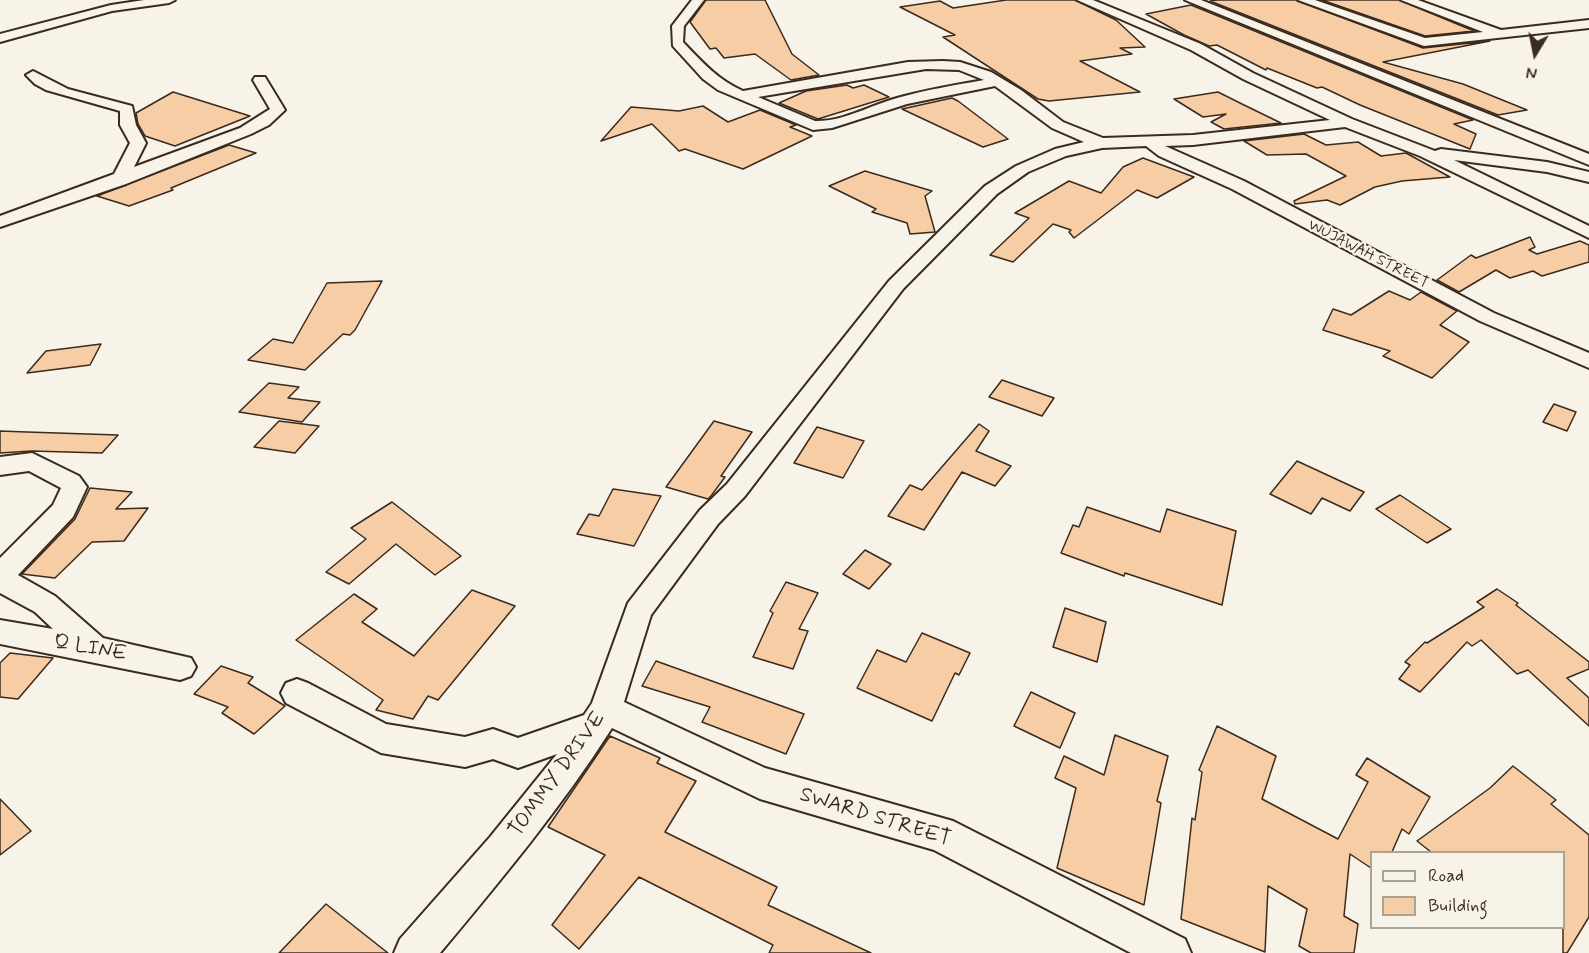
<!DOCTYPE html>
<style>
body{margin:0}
#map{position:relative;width:1589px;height:953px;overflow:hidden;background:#f7f3e8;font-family:Mynerve,sans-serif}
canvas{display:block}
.legend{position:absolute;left:1370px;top:851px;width:195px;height:78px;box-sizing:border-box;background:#f7f3e8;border:2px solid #aca397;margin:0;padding:8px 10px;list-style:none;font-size:18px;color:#3b2a1e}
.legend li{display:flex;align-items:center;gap:12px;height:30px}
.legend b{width:30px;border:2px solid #aca397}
.north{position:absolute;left:1505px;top:24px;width:60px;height:60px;-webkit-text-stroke:4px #f7f3e8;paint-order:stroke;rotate:190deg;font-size:16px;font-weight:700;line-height:24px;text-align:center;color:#3b2a1e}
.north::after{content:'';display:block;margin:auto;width:21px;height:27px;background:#3b2a1e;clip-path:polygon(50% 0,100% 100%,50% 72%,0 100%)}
</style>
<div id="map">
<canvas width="1589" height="953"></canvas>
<ul class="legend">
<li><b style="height:8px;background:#f7f3e8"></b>Road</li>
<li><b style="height:16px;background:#f6cda5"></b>Building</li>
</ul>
<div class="north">N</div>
</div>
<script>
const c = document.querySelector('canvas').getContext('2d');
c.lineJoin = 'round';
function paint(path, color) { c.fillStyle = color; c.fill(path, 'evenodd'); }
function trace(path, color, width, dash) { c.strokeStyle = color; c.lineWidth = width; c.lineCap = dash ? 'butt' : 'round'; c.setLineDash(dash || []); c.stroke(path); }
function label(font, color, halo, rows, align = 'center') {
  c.font = font + ' Mynerve,sans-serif'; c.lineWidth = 4.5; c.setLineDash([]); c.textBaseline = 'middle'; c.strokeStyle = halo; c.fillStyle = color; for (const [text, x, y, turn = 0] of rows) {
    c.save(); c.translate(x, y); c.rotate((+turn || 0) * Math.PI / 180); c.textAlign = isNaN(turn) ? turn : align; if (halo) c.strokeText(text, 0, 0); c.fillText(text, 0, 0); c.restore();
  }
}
const building = new Path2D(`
 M706,0H765L792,54L819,75L791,80L755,54L724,58L716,48L710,49L690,22Z
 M1006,0H1075L1116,20L1145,47L1120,48L1132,54L1080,61L1140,92L1049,101L1038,99L943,37L955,35L900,7L940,1L953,8Z
 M1217,0H1296L1423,48L1490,41L1383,62L1463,84L1527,110L1498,115L1210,1Z
 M1322,0H1399L1474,31L1425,36Z
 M1191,5L1473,120L1454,124L1476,134L1470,149L1360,105L1322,87L1317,88L1267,68L1266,70L1217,45L1209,46L1184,35L1146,14Z
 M847,85L853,88L864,85L889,97L818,119L779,103L806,91Z
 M173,92L250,116L175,146L145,136L138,124L136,113Z
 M1218,92L1244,105L1281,123L1224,129L1211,122L1226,114L1203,117L1174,99Z
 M952,98L958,101L1008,139L983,147L902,109Z
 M703,106L728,122L760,110L796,125L790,127L812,136L743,169L685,149L679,151L652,124L601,141L631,107L679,111Z
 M1304,134L1326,145L1358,142L1381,156L1406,153L1450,177L1402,181L1375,187L1340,205L1327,200L1295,204L1294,201L1346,176L1306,154L1267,155L1244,141Z
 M229,145L256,153L171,188L173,190L129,206L97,196Z
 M1143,158L1194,177L1157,198L1137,190L1074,238L1069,232L1071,230L1053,224L1013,262L990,255L1029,218L1015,213L1069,181L1101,193L1123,167Z
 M865,171L932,191L925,196L935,232L910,234L907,223L872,212L876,209L829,186Z
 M1530,237L1535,247L1529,250L1537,254L1580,241L1589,245V262L1542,276L1533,271L1510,278L1496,270L1459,292L1437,280L1471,255L1476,258Z
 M382,281L355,330L350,335L343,334L305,370L248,360L273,339L293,343L327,283Z
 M1389,291L1410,300L1421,292L1457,311L1440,325L1469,342L1432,378L1383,356L1390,351L1323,330L1333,309L1351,315Z
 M101,344L90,365L27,373L46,351Z
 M1002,380L1054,398L1042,416L989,397Z
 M269,383L299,387L288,398L320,402L302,422L239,412Z
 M1554,404L1576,412L1567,431L1543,422Z
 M279,421L319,426L295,453L254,447Z
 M714,421L752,432L721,476L725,477L711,496L708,499L666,487Z
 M979,424L989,431L976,451L1011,466L995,486L962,472L924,530L888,516L910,485L922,490Z
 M817,427L864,441L843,478L794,463Z
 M0,431L27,432L118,435L102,453L32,451L0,453Z
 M1297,461L1364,492L1350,511L1322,498L1311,514L1270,494Z
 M90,488L132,492L116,509L148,508L124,541L92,542L55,578L22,574L75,519Z
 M613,489L661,496L634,546L577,534L589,514L599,516Z
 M1400,495L1451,529L1427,543L1376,509Z
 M392,502L461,556L435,575L396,544L349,584L326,572L366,539L351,528Z
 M1087,507L1160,532L1167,509L1236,531L1222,605L1125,573L1124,576L1061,553L1073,525L1079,527Z
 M865,550L891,564L869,589L843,574Z
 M786,582L818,593L799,629L808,631L793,669L753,657L773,613L770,611Z
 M1497,589L1518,603L1516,605L1589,662V669L1567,678L1589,698V726L1528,670L1517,674L1481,640L1472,646L1467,642L1420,692L1399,679L1410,665L1405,662L1425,642L1427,643L1484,607L1477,602Z
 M472,590L515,606L438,700L428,696L413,719L376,710L383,700L296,640L354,594L377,609L362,622L414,656Z
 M1065,608L1106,622L1097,662L1053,647Z
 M922,633L970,653L959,675L955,673L932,721L857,688L877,650L906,662Z
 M10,653L53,658L18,699L0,697V663Z
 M656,661L804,714L786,754L702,722L710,707L642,686Z
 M221,666L253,677L248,683L285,706L254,734L222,713L228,707L194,694Z
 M1031,692L1075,713L1060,748L1014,726Z
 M1217,726L1276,756L1262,799L1338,839L1368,782L1356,775L1367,758L1430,797L1409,834L1402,829L1392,852H1371V868L1350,854L1344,916L1358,924L1354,953H1311L1299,946L1307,909L1268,886L1265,952L1181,919L1192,818L1195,820L1202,772L1199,770Z
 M1115,735L1168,756L1157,801L1161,803L1144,905L1057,868L1076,788L1055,778L1064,756L1104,775Z
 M610,736L660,758L657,763L696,781L665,832L777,887L768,905L871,953H769L773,945L639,877L579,949L552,925L605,855L548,827Z
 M1513,766L1556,800L1551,804L1589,835V917L1567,953H1563V852H1431L1417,841L1490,788Z
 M0,799L31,831L0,855Z
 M326,904L388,953H279Z`);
paint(building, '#f6cda5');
trace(building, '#3b2a1e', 1.5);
const street = new Path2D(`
 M144,0H175L169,3L112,11L0,42V34L111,5Z
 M692,0H704L684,26L683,42C702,62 718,80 743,91L908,62L943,61L960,62L991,72L1021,90L1063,122L1103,138L1193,135L1330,120L1243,79L1191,50L1077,0H1093L1201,44L1253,73L1352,119L1435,151L1441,149L1547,162L1589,172V182L1547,172L1454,160L1589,226V238L1420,156L1345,127L1193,145L1165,146L1244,181L1494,313L1589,353V368L1480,321L1232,189L1159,156L1146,146L1102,148L1066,156L1028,172L997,194L903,289L745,496L718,524L651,615L624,702L765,768L953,821L1185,939L1191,953H1131L934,850L760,799L612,728C561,808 501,880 440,953H394L400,939L490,837L557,754L518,768L493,759L465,767L381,753L286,703L281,693L286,683L297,679L308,683L386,724L465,737L493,729L518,738L584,715L592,703L628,603L700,510L727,484L889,281L985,186L1016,166L1055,149L1084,142L1052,128L995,86L907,104L832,128L813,130L718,90L703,79L673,46L672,26ZM926,69L959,70L984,80C955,85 925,90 897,98C871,105 843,122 815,121L758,97Z
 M1185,0H1201L1589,154V165Z
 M1298,0H1315L1425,38L1483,32L1401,0H1418L1501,30L1589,20V28L1424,46Z
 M33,71L68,89L132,106L136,125L146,143L134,167L240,128L270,109L253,80L255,77H265L285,110L269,125L251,134L126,184L0,227V216L114,174L130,143L120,125V111L46,90L35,84L26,75Z
 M32,453L79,476L87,487L73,517L18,575L55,596L103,638L191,658L196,667L191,676L180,680L0,644V620L53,629L35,612L0,593V558L53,505L61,488L29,471L0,475V457Z`);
trace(street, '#3b2a1e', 4);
paint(street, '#f7f3e8');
label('15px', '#3b2a1e', '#f7f3e8', [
 ["WUJAWAH STREET",1368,255,27]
]);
label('21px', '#3b2a1e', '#f7f3e8', [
 ["Q LINE",90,649,10],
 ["TOMMY DRIVE",558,775,-54],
 ["SWARD STREET",875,818,17]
]);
</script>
